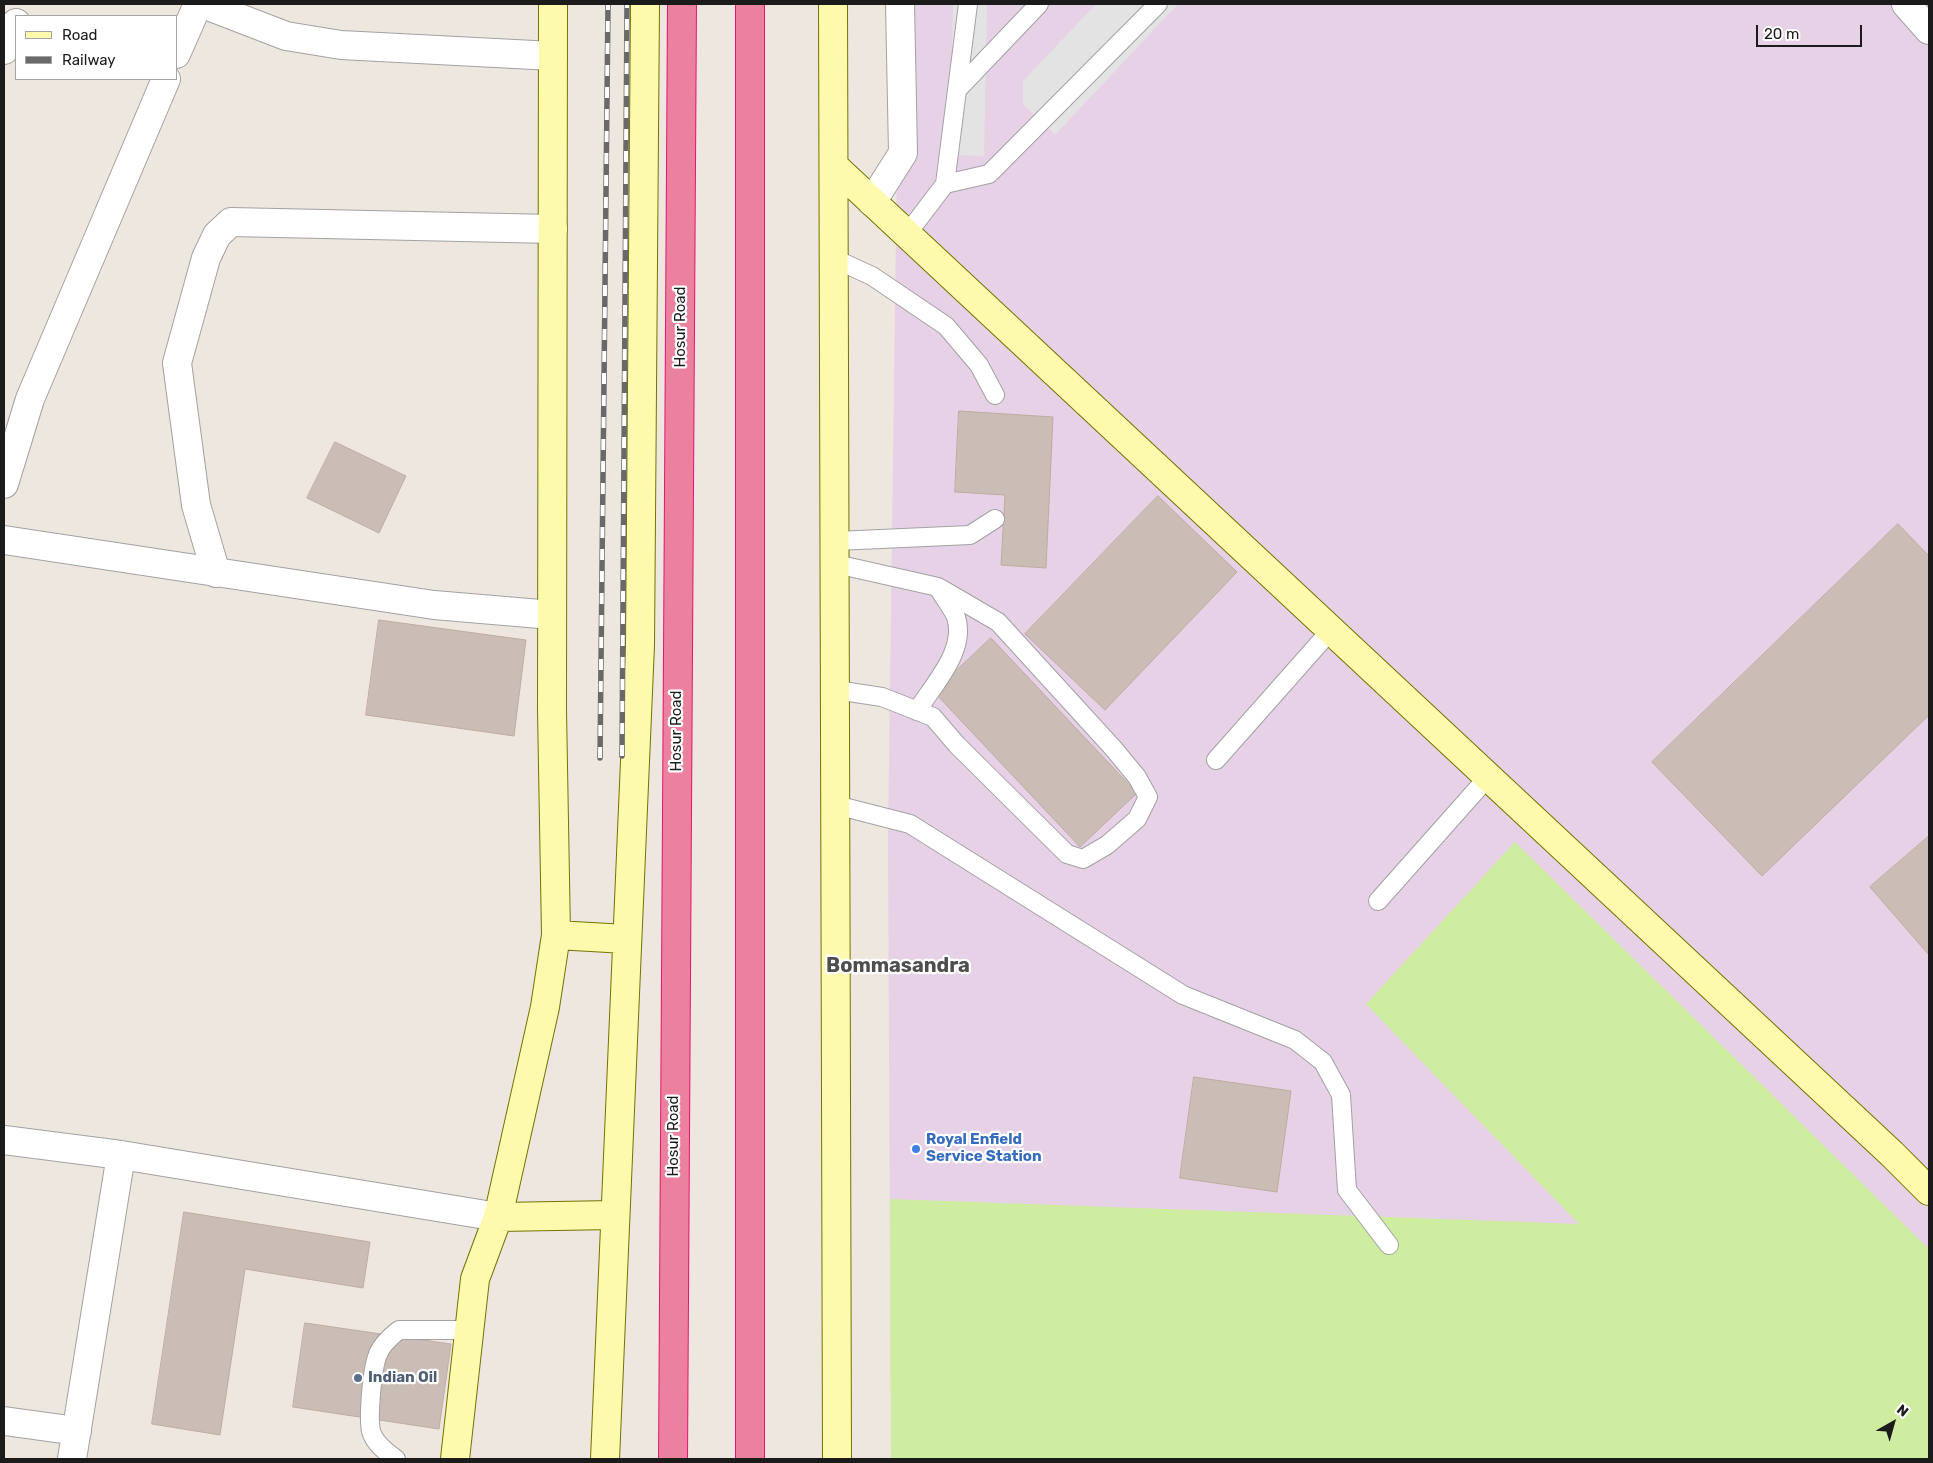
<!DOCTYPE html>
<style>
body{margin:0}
#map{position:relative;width:1933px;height:1463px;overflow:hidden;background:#eee7df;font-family:Rubik,sans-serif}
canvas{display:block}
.frame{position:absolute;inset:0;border:5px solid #1b1b1b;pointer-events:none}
.legend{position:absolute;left:15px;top:15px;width:162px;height:65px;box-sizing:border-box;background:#fff;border:1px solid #a4a4a4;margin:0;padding:6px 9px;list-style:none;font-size:15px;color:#1b1b1b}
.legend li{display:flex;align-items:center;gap:10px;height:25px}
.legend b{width:25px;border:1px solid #a4a4a4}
.north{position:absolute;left:1868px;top:1398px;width:50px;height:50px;-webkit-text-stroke:4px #fff;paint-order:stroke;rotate:38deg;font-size:14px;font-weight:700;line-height:20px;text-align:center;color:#1b1b1b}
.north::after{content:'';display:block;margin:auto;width:18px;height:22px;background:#1b1b1b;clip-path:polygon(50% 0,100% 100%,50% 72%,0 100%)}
.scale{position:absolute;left:1756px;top:25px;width:106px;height:22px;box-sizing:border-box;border:2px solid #1b1b1b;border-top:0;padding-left:6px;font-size:15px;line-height:18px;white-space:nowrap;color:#1b1b1b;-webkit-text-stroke:4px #fff;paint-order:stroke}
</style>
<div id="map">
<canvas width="1933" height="1463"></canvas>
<div class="frame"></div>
<ul class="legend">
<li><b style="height:6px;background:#fefaad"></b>Road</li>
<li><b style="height:6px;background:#696969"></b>Railway</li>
</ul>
<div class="north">N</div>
<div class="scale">20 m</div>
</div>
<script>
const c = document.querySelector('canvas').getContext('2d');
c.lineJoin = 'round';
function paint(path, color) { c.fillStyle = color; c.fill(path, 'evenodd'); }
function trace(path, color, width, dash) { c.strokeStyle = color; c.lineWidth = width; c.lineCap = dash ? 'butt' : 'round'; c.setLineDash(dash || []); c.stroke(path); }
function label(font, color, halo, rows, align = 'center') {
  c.font = font + ' Rubik,sans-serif'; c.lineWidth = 4.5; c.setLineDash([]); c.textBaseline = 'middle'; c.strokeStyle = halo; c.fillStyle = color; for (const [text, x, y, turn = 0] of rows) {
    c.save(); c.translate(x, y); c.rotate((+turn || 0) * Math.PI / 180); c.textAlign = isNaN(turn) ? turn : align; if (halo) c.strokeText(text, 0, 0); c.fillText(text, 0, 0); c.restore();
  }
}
paint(new Path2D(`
 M899,4H1929V1459H891L888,838Z`), '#e7d1e6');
paint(new Path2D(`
 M1515,842L1929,1249V1459H891L890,1199L1579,1224L1366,1004Z`), '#ceeda0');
paint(new Path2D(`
 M953,4H987L984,156L950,155Z
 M1096,4H1178L1055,135L1023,104V81Z`), '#e3e3e3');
const building = new Path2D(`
 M959,411L1053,417L1046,568L1001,565L1005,495L955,492Z
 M335,442L406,476L379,533L307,498Z
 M1158,496L1237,572L1105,710L1025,634Z
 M1898,524L1929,556V715L1762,876L1652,762Z
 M379,620L526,640L514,736L366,715Z
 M991,638L1137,793L1080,847L934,692Z
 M1929,836V955L1870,887Z
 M1194,1077L1291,1091L1277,1192L1180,1178Z
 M184,1212L370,1242L363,1288L245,1269L220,1435L152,1424Z
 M305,1323L451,1344L439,1429L293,1407Z`);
paint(building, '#cabdb6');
trace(building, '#c0aba1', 1);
const lane = new Path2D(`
 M957,90L1039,4
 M945,184L989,174L1158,4
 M907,234L945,184L968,4
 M835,259L872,276L946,326L979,365L995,395
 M836,541L970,535L995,519
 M836,564L938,587L998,622L1113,748L1137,777L1148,797L1137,819L1107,845L1083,859L1067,854L957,745L933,717L882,697L836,690
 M917,711C933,685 967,650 956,617C952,607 943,597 938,587
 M1216,760L1331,630
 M836,805L910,824L1183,995L1295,1040L1323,1062L1341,1095L1347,1190L1389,1245
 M1378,901L1488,777
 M396,1459C386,1452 374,1443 371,1431C368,1417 372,1371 377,1357C380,1346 390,1337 399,1330H469`);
const street = new Path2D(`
 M203,4L286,36L341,45L553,56
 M1906,4L1929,30
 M4,50L16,23
 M176,54L198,4
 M872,202L903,153L900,4
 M4,484L30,399L166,79
 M4,540L434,605L552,615
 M216,573L196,505L177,363L206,258L217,235L231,222L553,229
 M4,1140L121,1155L498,1217
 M4,1421L77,1431
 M72,1459L121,1155`);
const secondary = new Path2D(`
 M833,4L837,1459
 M834,166L1892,1154L1929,1191
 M556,935L626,939
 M498,1217L614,1215
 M455,1459L475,1279L498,1217L545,1007L556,935L552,710L553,4
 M605,1459L640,645L645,4`);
const highway = new Path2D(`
 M750,4V1459
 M673,1459L682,4`);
trace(lane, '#a2a2a2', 20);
trace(street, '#a2a2a2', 30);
trace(secondary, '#737400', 30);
trace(highway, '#e21671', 30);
trace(lane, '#fff', 18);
trace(street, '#fff', 28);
trace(secondary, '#fefaad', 28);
trace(highway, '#ec809f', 28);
const rail = new Path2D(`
 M622,756L627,4
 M600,758L608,4`);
trace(rail, '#696969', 5.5);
trace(rail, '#fff', 4, [11]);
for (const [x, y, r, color] of [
 [916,1149,5,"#3f7fe0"],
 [358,1378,5,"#5c6f8a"]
]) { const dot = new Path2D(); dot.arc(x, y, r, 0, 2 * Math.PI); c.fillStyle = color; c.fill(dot); trace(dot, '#fff', 2); }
label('15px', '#1b1b1b', '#fff', [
 ["Hosur Road",681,327,-90],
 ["Hosur Road",677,731,-90],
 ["Hosur Road",674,1136,-90]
]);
label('bold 15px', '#366cbe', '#fff', [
 ["Royal Enfield",926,1140],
 ["Service Station",926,1157]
], 'left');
label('bold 15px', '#4e5e75', '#fff', [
 ["Indian Oil",368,1378]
], 'left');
label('bold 20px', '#4e4e4e', '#fff', [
 ["Bommasandra",898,966]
]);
</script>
